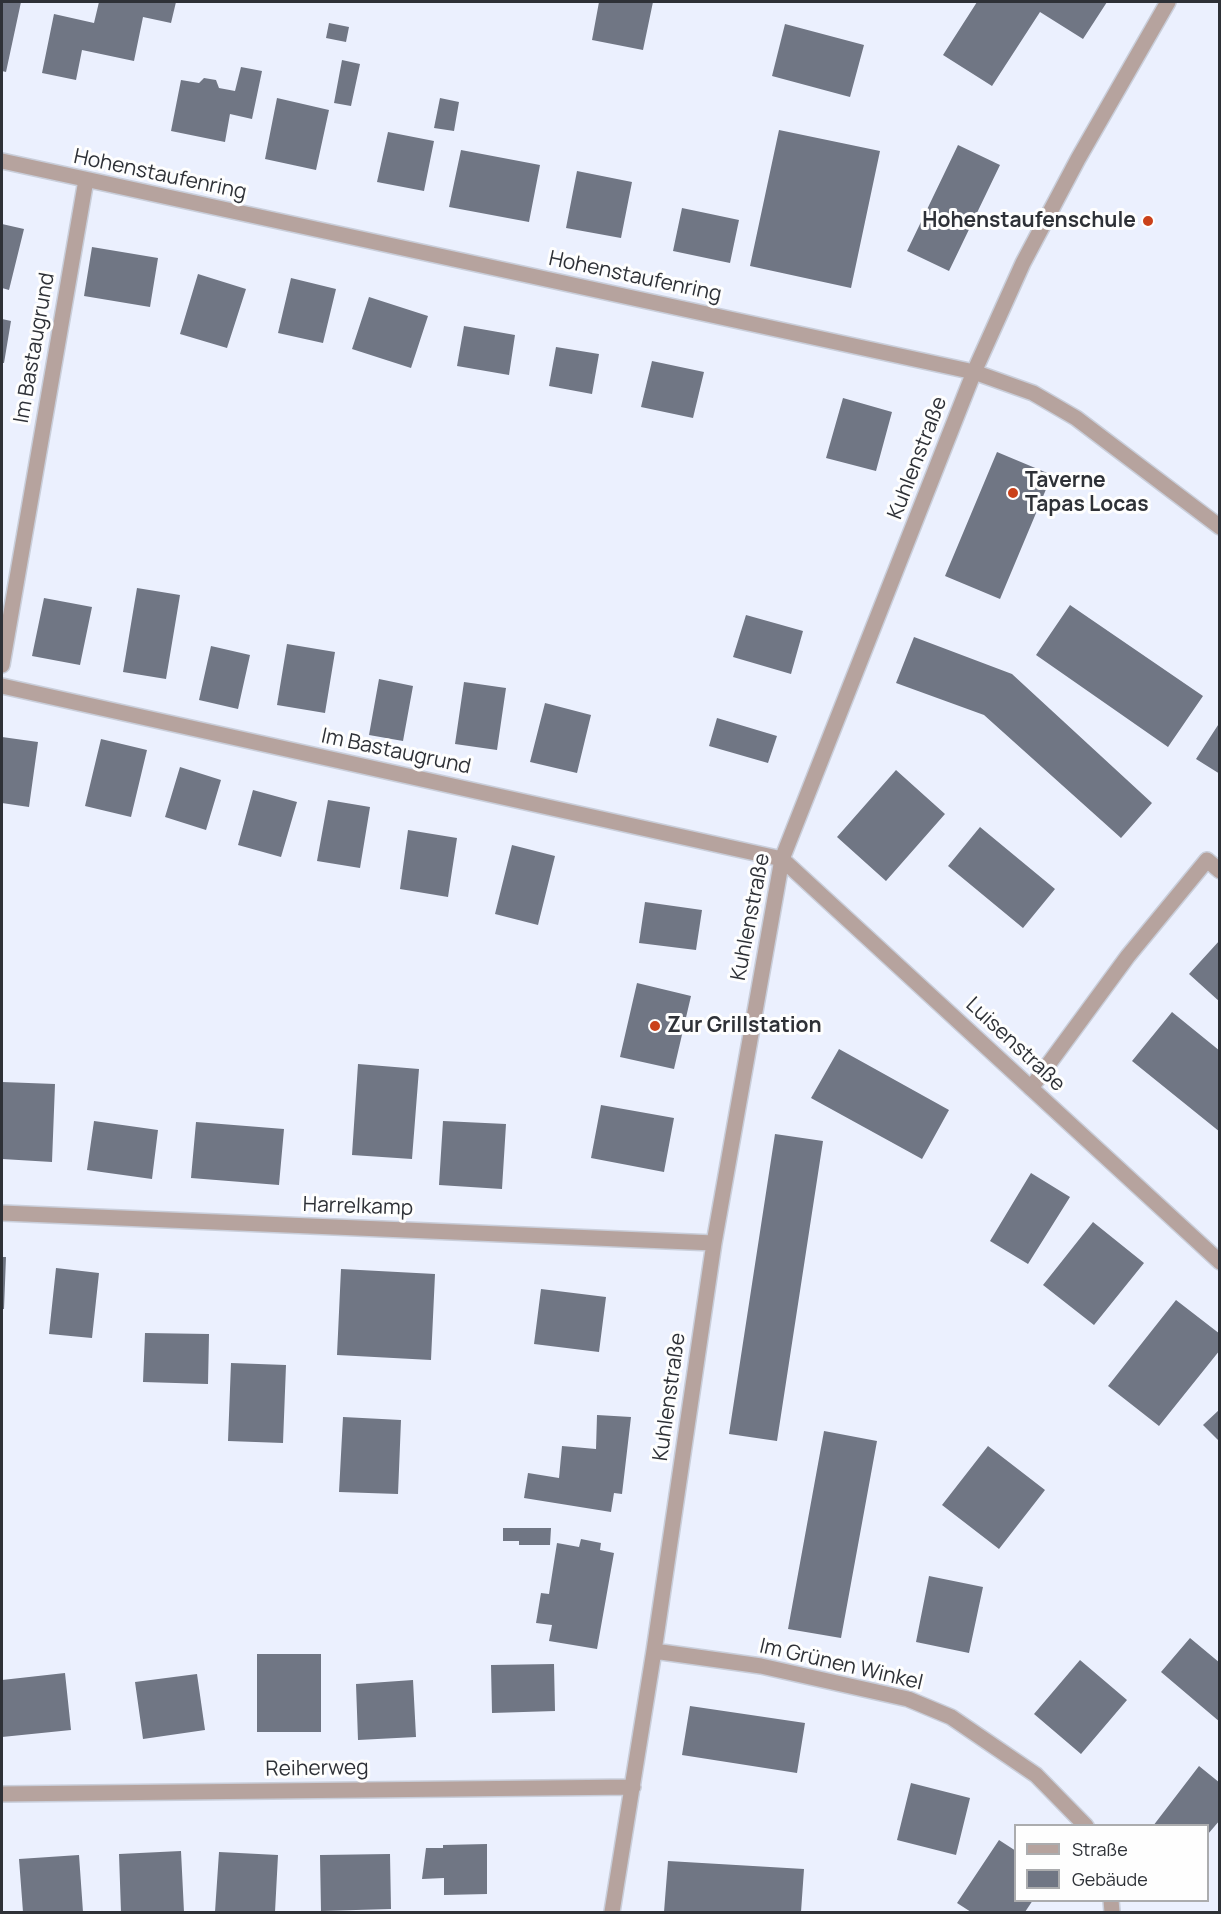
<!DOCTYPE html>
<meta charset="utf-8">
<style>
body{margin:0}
#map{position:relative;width:1221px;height:1914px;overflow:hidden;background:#ebf0fe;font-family:Manrope,sans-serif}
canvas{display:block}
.frame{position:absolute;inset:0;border:3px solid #2e3137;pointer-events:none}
.legend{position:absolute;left:1014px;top:1824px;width:195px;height:78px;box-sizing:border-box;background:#fefefe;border:2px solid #abacae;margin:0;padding:8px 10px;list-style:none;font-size:18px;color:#2e3137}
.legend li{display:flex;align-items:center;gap:12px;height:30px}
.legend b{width:30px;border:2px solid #abacae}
</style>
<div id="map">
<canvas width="1221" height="1914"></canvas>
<div class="frame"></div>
<ul class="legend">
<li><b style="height:8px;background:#b6a39e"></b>Straße</li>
<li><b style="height:16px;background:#707684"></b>Gebäude</li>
</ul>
</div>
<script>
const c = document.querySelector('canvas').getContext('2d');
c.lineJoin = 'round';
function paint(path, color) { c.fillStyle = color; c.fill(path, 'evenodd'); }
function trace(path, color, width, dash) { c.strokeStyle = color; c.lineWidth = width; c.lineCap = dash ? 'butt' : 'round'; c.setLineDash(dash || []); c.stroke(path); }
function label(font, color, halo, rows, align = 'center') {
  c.font = font + ' Manrope,sans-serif'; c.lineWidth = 6; c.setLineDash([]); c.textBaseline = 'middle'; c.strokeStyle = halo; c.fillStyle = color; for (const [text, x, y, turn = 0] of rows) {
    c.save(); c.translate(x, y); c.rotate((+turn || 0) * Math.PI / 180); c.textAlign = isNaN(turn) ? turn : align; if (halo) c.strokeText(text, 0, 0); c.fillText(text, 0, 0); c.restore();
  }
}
paint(new Path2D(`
 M2,2H21L6,72L2,71Z
 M99,2H176L171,23L143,17L134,61L82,50L76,80L42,73L54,14L94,23Z
 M599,2H653L643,50L592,40Z
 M977,2H1107L1083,39L1040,12L992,86L943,55Z
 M329,23L349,27L346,42L326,38Z
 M785,24L864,45L850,97L772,76Z
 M342,60L360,64L351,106L334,103Z
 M241,67L262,71L252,119L230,114L225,142L171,131L181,80L199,83L204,78L216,80L219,88L235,91Z
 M277,98L329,110L316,170L265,159Z
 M440,98L459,102L454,131L434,128Z
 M779,130L880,151L851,288L750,266Z
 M388,132L434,141L424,191L377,182Z
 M958,145L1000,165L949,271L907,251Z
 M461,150L540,165L529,222L449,207Z
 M577,171L632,182L621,238L566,228Z
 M682,208L739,220L730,263L673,251Z
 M2,224L24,229L9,290L2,288Z
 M92,247L158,258L150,307L84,296Z
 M198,274L246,289L227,348L180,334Z
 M291,278L336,289L323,343L278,333Z
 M369,297L428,316L411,368L352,349Z
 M2,319L11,321L4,363H2Z
 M464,326L515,335L509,375L457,366Z
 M556,347L599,354L592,394L549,386Z
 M652,361L704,372L693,418L641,407Z
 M843,398L892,412L876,471L826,458Z
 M997,452L1052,475L1000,599L945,576Z
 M137,588L180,595L166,679L123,672Z
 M44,598L92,607L80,665L32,656Z
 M1070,605L1203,696L1168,747L1036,655Z
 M746,615L803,631L791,674L733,657Z
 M914,637L1012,674L1152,803L1121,838L984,715L896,683Z
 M287,644L335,652L325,713L277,705Z
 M211,646L250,655L238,709L199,700Z
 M379,679L413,686L403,741L369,735Z
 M464,682L506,688L497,750L455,744Z
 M545,703L591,715L577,773L530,762Z
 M717,718L777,736L768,763L709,746Z
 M1220,722V774L1196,759Z
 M2,737L38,742L29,807L2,803Z
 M101,739L147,750L131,817L85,806Z
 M180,767L221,780L206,830L165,817Z
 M896,770L945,814L886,881L837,837Z
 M253,790L297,802L281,857L238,845Z
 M328,800L370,807L360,868L317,861Z
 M980,827L1055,889L1023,928L948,866Z
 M408,830L457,838L448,897L400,889Z
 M512,845L555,856L538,925L495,914Z
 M645,902L702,910L696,950L639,943Z
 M1220,940V1002L1189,974Z
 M637,983L691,996L674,1069L620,1057Z
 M1172,1012L1220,1051V1132L1132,1061Z
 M839,1049L949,1110L922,1159L811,1098Z
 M358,1064L419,1069L412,1159L352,1155Z
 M2,1082L55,1084L52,1162L2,1159Z
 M601,1105L674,1118L664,1172L591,1158Z
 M94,1121L158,1130L152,1179L87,1170Z
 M443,1121L506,1124L502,1189L439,1185Z
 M196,1122L284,1129L279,1185L191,1178Z
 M775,1134L823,1141L777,1441L729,1434Z
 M1031,1173L1070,1197L1028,1264L990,1241Z
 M1093,1222L1144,1263L1094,1325L1043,1285Z
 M2,1257H6L4,1309H2Z
 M56,1268L99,1273L92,1338L49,1334Z
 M341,1269L435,1274L431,1360L337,1355Z
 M541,1289L606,1297L599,1352L534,1344Z
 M1176,1300L1220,1334V1350L1159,1426L1108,1386Z
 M145,1333L209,1334L208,1384L143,1382Z
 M231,1363L286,1365L283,1443L228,1441Z
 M1220,1409V1442L1203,1425Z
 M597,1415L631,1417L622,1494L614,1493L611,1512L524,1498L528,1473L559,1478L562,1446L596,1449Z
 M343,1417L401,1420L398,1494L339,1492Z
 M824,1431L877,1441L841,1638L788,1629Z
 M988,1446L1045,1490L999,1549L942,1505Z
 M503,1528H551L550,1545H519V1541H503Z
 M581,1539L601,1543L600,1550L614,1553L597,1649L549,1641L552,1625L536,1623L541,1593L549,1594L557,1543L579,1547Z
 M929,1576L983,1587L969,1653L916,1642Z
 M1190,1638L1220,1663V1722L1161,1672Z
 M257,1654H321V1732H257Z
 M1080,1660L1127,1700L1081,1754L1034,1714Z
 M554,1664L555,1711L492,1713L491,1665Z
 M65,1673L71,1730L2,1737V1680Z
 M197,1674L205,1730L143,1739L135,1682Z
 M413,1680L416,1737L358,1740L356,1684Z
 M690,1706L805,1723L797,1773L682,1755Z
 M1199,1766L1220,1783V1820L1208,1834V1826H1153Z
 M911,1783L970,1798L956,1855L897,1840Z
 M999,1840L1016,1851V1900H1033L1025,1912H971L957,1903Z
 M487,1844V1894L444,1895V1878L422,1879L426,1848H443V1845Z
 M181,1851L184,1912H121L119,1854Z
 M219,1852L278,1855L275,1912H215Z
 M390,1854L391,1909L321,1911L320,1855Z
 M79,1855L83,1912H23L19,1859Z
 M668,1861L804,1869L801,1912H664Z`), '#707684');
const lane = new Path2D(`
 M1031,1088L1128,956L1207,860L1220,871`);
const street = new Path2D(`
 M2,161L974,372L1033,393L1076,418L1220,527
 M2,665L86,180
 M2,686L782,859L1220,1262
 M2,1213L714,1243
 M654,1651L761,1666L908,1699L951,1717L1036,1775L1086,1826
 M2,1794L633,1787
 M1111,1900L1112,1912
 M612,1912L654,1651L714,1243L782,859L974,372L1023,263L1078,159L1168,2`);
trace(lane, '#c9ceda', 18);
trace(street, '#c9ceda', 18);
trace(lane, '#b6a39e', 15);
trace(street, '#b6a39e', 15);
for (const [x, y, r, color] of [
 [1148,221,6,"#ca411a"],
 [1013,493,6,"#ca411a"],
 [655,1026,6,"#ca411a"]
]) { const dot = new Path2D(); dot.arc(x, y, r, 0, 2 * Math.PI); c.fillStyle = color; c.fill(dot); trace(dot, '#fefefe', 2); }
label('21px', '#2e3137', '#fefefe', [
 ["Hohenstaufenring",160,175,12],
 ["Hohenstaufenring",635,277,12],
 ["Im Bastaugrund",35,348,-80],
 ["Kuhlenstraße",918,458,-69],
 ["Im Bastaugrund",396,752,12],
 ["Kuhlenstraße",751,917,-79],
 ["Luisenstraße",1015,1045,43],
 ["Harrelkamp",358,1207,2],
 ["Kuhlenstraße",670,1397,-82],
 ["Im Grünen Winkel",841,1665,13],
 ["Reiherweg",317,1769,-1]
]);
label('bold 21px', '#2e3137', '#fefefe', [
 ["Hohenstaufenschule",1136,221,"right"],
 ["Taverne",1025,481],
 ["Tapas Locas",1025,505],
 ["Zur Grillstation",667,1026]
], 'left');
</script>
